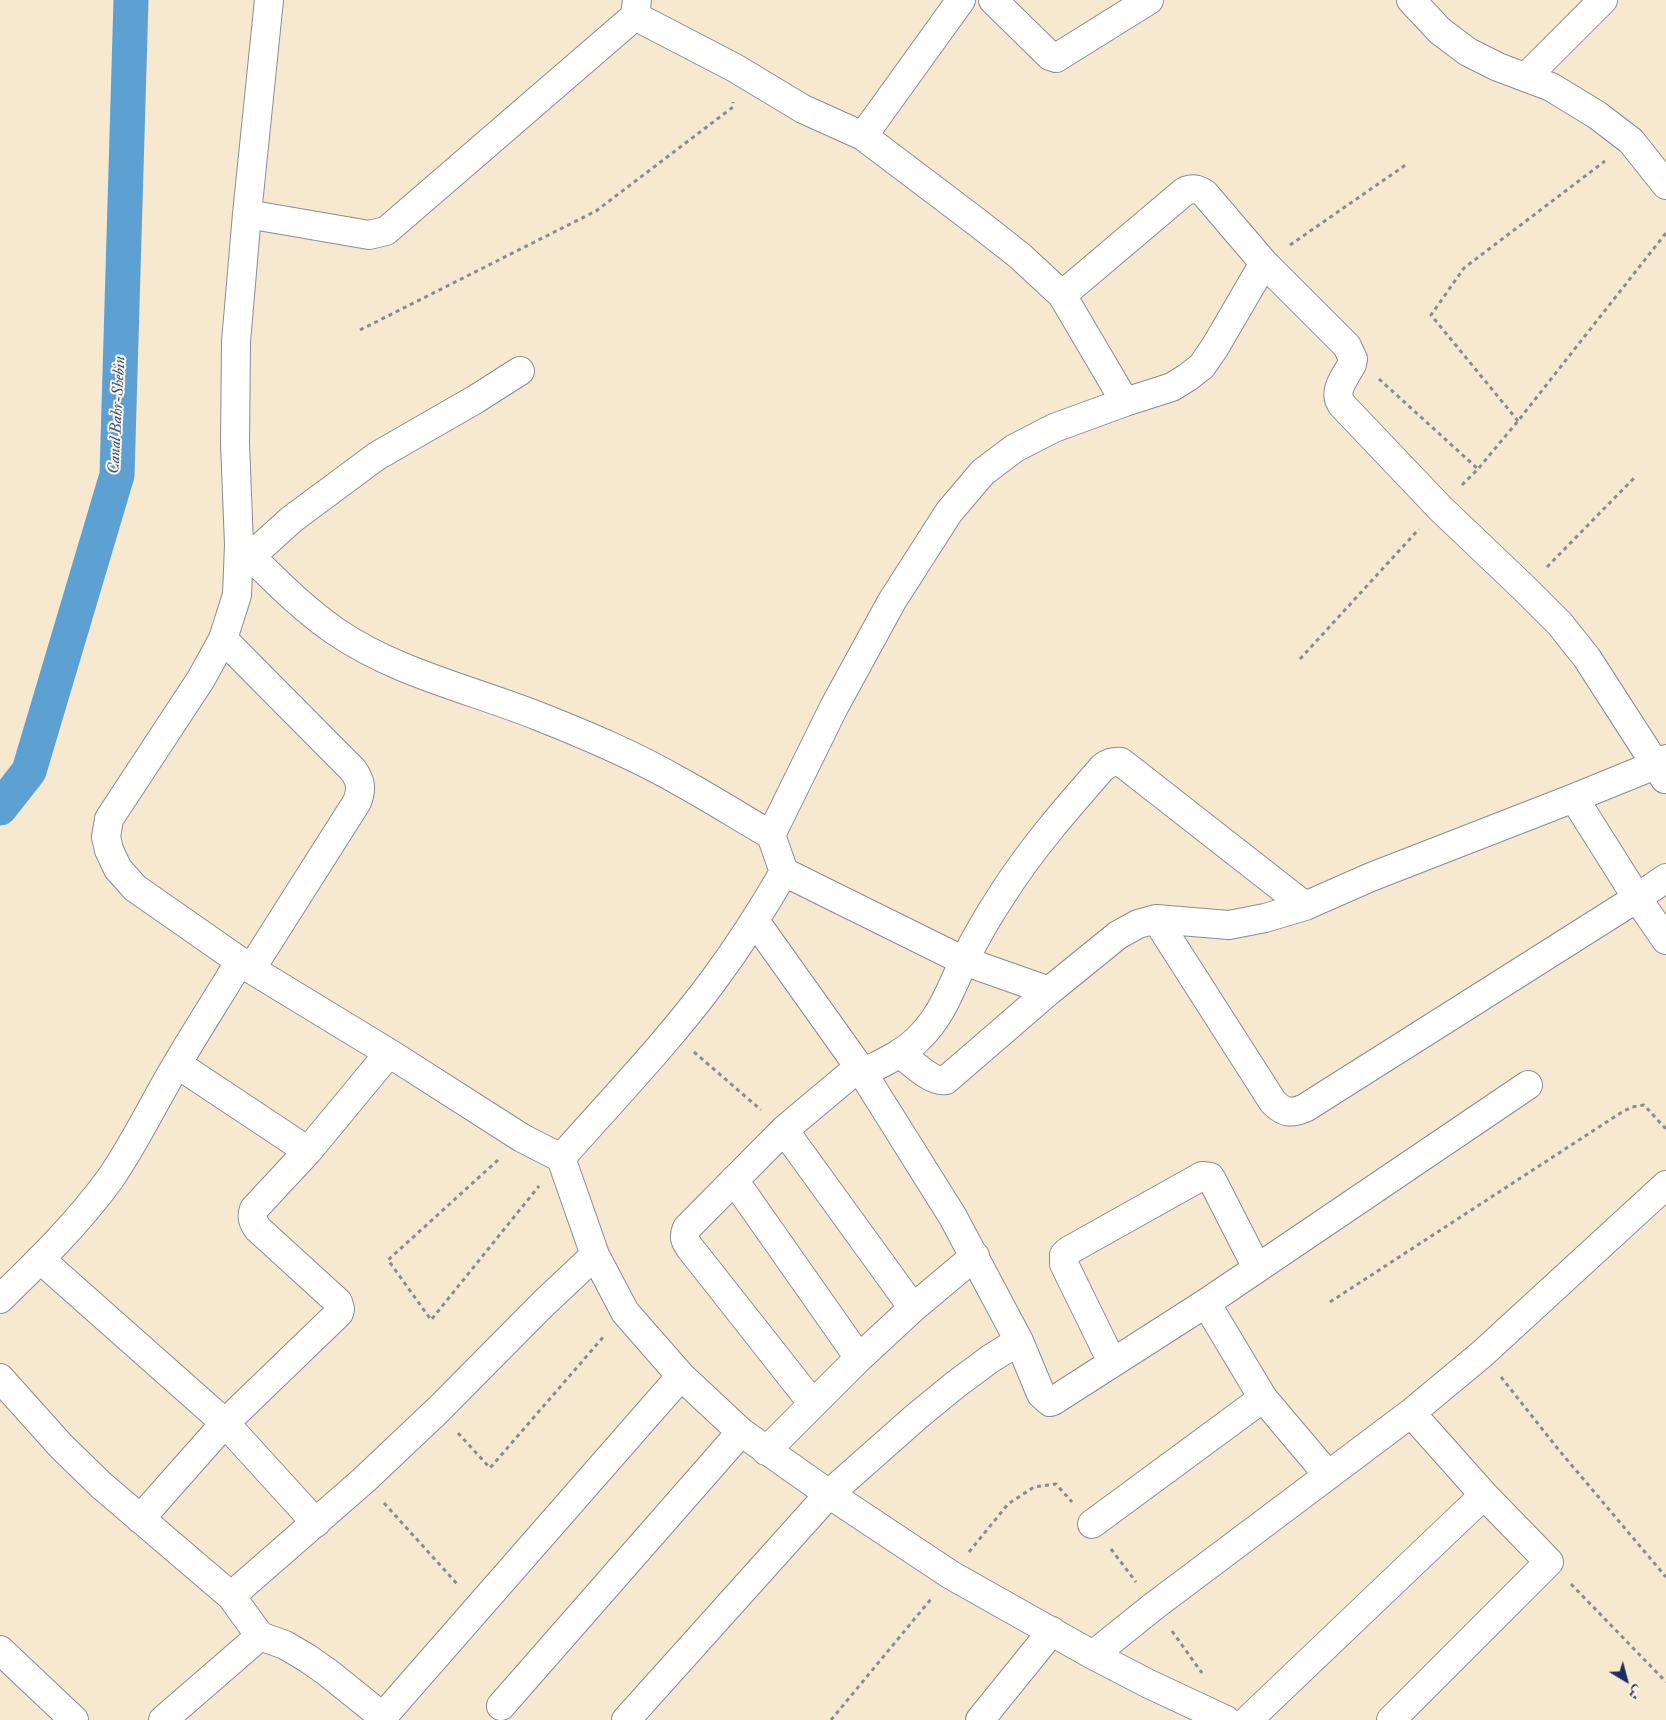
<!DOCTYPE html>
<meta charset="utf-8">
<style>
body{margin:0}
#map{position:relative;width:1666px;height:1720px;overflow:hidden;background:#f6e9d0;font-family:"IM FELL Double Pica",Amiri,serif}
canvas{display:block}
.north{position:absolute;left:1601px;top:1655px;width:50px;height:50px;-webkit-text-stroke:4px #fcf5e5;paint-order:stroke;rotate:143deg;font-size:14px;font-weight:700;line-height:20px;text-align:center;color:#1b2f5e}
.north::after{content:'';display:block;margin:auto;width:18px;height:22px;background:#1b2f5e;clip-path:polygon(50% 0,100% 100%,50% 72%,0 100%)}
</style>
<div id="map">
<canvas width="1666" height="1720"></canvas>
<div class="north">ش</div>
</div>
<script>
const c = document.querySelector('canvas').getContext('2d');
c.lineJoin = 'round';
function trace(path, color, width, dash) { c.strokeStyle = color; c.lineWidth = width; c.lineCap = dash ? 'butt' : 'round'; c.setLineDash(dash || []); c.stroke(path); }
function label(font, color, halo, rows, align = 'center') {
  c.font = font + ' "IM FELL Double Pica",serif'; c.lineWidth = 4; c.setLineDash([]); c.textBaseline = 'middle'; c.strokeStyle = halo; c.fillStyle = color; for (const [text, x, y, turn = 0] of rows) {
    c.save(); c.translate(x, y); c.rotate((+turn || 0) * Math.PI / 180); c.textAlign = isNaN(turn) ? turn : align; if (halo) c.strokeText(text, 0, 0); c.fillText(text, 0, 0); c.restore();
  }
}
trace(new Path2D(`
 M0,808L29,771L117,475L131,0`), '#5da1d2', 35);
const street = new Path2D(`
 M269,0L247,214L236,342L235,443L239,545L237,595L223,639L201,679L109,819L106,837L109,850L118,869L135,888L251,969L389,1053L522,1138L561,1158L595,1255L625,1312L681,1376L741,1432L829,1494L951,1575L1093,1655
 M993,0L1050,56L1056,58L1149,0
 M1411,0L1440,31L1468,52L1498,67L1551,87L1597,115L1631,141L1666,185
 M635,16L735,68L803,109L863,136L978,223L1020,256L1062,295L1125,402
 M1526,77L1603,0
 M863,136L961,0
 M247,214L369,235L386,231L635,16L637,0
 M1062,295L1185,191C1194,188 1198,189 1205,194L1264,263L1347,346L1353,359L1352,364C1345,378 1332,391 1342,405L1440,508L1525,589L1560,624L1587,658L1665,779
 M239,545C270,575 300,607 335,631C396,673 470,689 538,716C586,735 634,755 679,781C710,798 740,817 771,835L784,872L964,961L1049,991L1118,935L1138,924L1156,919L1229,925L1265,918L1305,906L1371,877L1574,798L1655,765L1666,759
 M251,556L292,519L377,456L476,399L520,371
 M223,639L353,770C361,781 362,789 357,802L251,969
 M1574,798L1637,898L1666,940
 M771,835L834,707L892,601L949,512L983,472L1015,448L1054,428L1125,402L1172,387L1188,377L1202,366L1215,347L1264,263
 M1156,919L1273,1102C1284,1113 1291,1114 1305,1108L1637,898L1666,878
 M755,921L859,1067L953,1217L1019,1341L1041,1394L1050,1402L1053,1401L1206,1303L1528,1085
 M900,1053C911,1062 932,1083 946,1080L1049,991
 M177,1064L308,1151
 M863,1073C882,1063 903,1054 918,1039C942,1016 950,990 964,961C975,939 988,916 1002,895C1031,849 1067,808 1103,767C1109,763 1113,761 1121,762L1305,906
 M784,1130L913,1308
 M561,1158C612,1100 667,1043 713,981C739,946 762,910 784,872
 M734,1180L859,1358
 M40,1259L225,1423L316,1523
 M0,1299C39,1261 78,1223 110,1179C135,1143 154,1102 177,1064C197,1030 219,996 240,961
 M1206,1303L1263,1398L1328,1475
 M1112,1362L1064,1264V1255L1068,1251L1202,1176L1210,1177L1212,1180L1257,1268
 M0,1378L61,1446L101,1485L231,1596L260,1636L285,1645L307,1658L327,1672L383,1717
 M813,1404L690,1248C685,1241 683,1237 687,1228L784,1130L859,1067
 M766,1451L859,1358L913,1308L975,1256
 M140,1519L225,1423L339,1313L340,1309L338,1302L258,1229C253,1222 251,1217 254,1209L308,1151L389,1053
 M1092,1524L1263,1398
 M231,1596L364,1480L438,1410L543,1304L595,1255
 M0,1650L74,1720
 M501,1706L741,1432
 M163,1720L260,1636
 M380,1720L681,1376
 M626,1720L829,1494L916,1417L955,1385L990,1359L1019,1341
 M980,1720L1052,1631
 M1226,1720L1149,1684L1093,1655L1154,1606L1411,1413L1482,1354L1666,1185
 M1248,1720L1484,1495
 M1391,1720L1549,1562L1484,1495L1411,1413`);
trace(street, '#888c97', 30);
trace(new Path2D(`
 M1290,245L1407,164
 M360,330L596,211L733,107V102
 M1379,379L1478,469
 M1518,421L1431,315L1464,268L1605,161
 M1462,485L1478,469L1518,421L1666,233
 M1547,567L1636,476
 M1300,659L1419,529
 M694,1052L761,1110
 M498,1160L388,1260L431,1320L539,1186
 M1330,1302L1622,1112L1632,1107L1644,1105L1666,1129
 M1501,1377L1558,1449L1666,1577
 M458,1433L490,1468L605,1335
 M384,1503L459,1586
 M1111,1549L1136,1582
 M969,1552L1008,1504L1034,1487L1056,1484L1072,1502
 M1571,1584L1666,1682
 M1172,1631L1202,1673
 M831,1720L931,1599`), '#888c97', 3, [4, 4]);
trace(street, '#fff', 28);
label('italic 16px', '#325787', '#fcf5e5', [
 ["Canal Bahr-Shebin",118,415,-87]
]);
</script>
